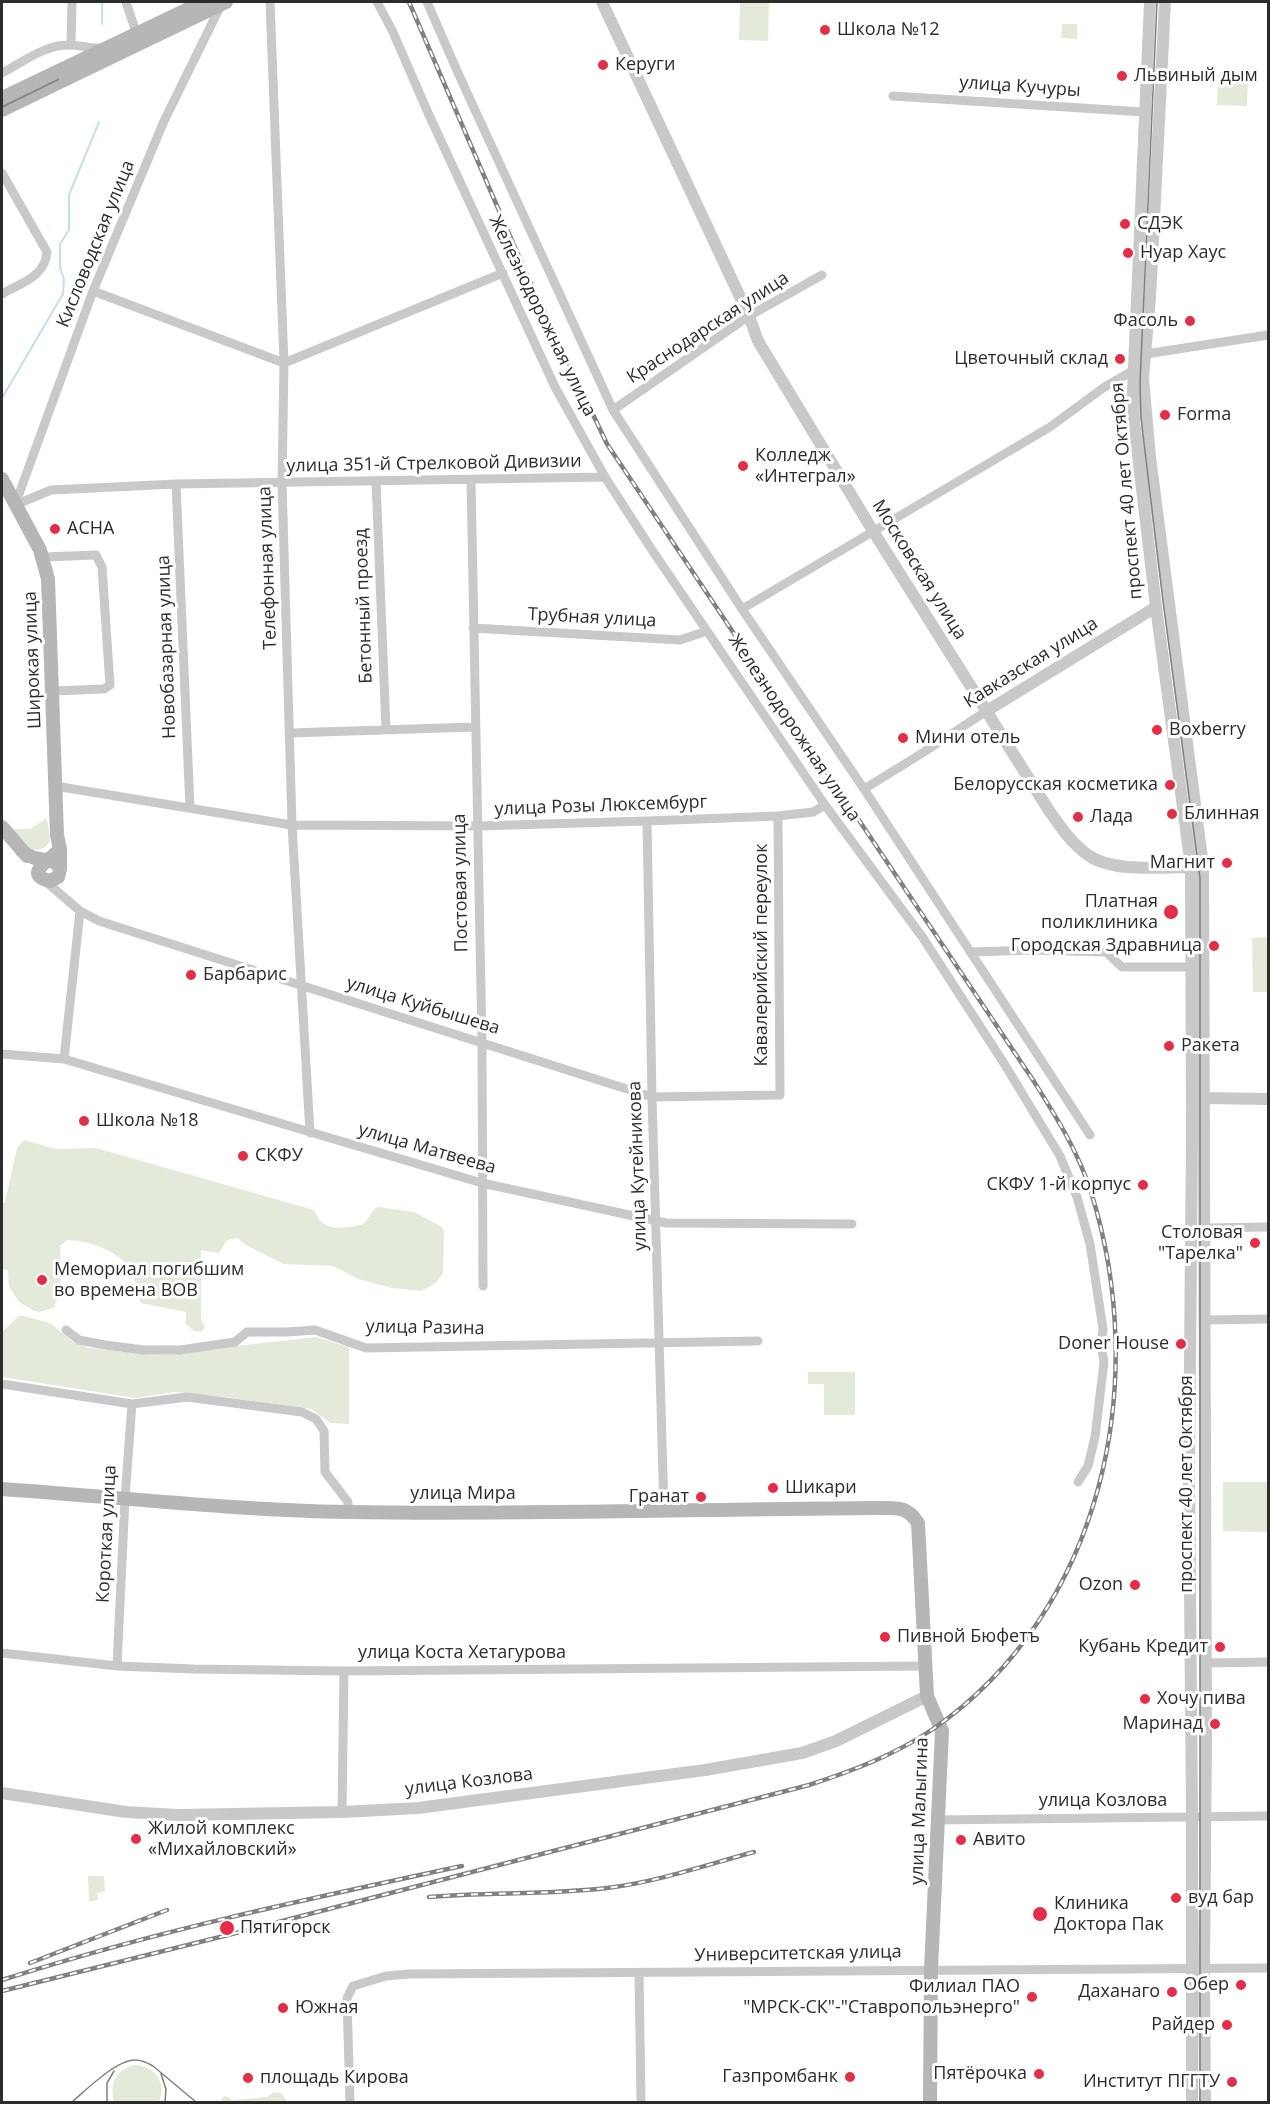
<!DOCTYPE html>
<meta charset="utf-8">
<style>
body{margin:0}
#map{position:relative;width:1270px;height:2104px;overflow:hidden;background:#fff;font-family:"Open Sans",sans-serif}
canvas{display:block}
.frame{position:absolute;inset:0;border:3px solid #2c2c2c;pointer-events:none}
</style>
<div id="map">
<canvas width="1270" height="2104"></canvas>
<div class="frame"></div>
</div>
<script>
const c = document.querySelector('canvas').getContext('2d');
c.lineJoin = 'round';
function paint(path, color) { c.fillStyle = color; c.fill(path, 'evenodd'); }
function trace(path, color, width, dash) { c.strokeStyle = color; c.lineWidth = width; c.lineCap = dash ? 'butt' : 'round'; c.setLineDash(dash || []); c.stroke(path); }
function label(font, color, halo, rows, align = 'center') {
  c.font = font + ' "Open Sans",sans-serif'; c.lineWidth = 6; c.setLineDash([]); c.textBaseline = 'middle'; c.strokeStyle = halo; c.fillStyle = color; for (const [text, x, y, turn = 0] of rows) {
    c.save(); c.translate(x, y); c.rotate((+turn || 0) * Math.PI / 180); c.textAlign = isNaN(turn) ? turn : align; if (halo) c.strokeText(text, 0, 0); c.fillText(text, 0, 0); c.restore();
  }
}
paint(new Path2D(`
 M740,2H769L768,41L739,40Z
 M1062,24H1077V39L1061,38Z
 M1218,75L1248,76L1247,106L1217,105Z
 M47,818L50,840C48,849 37,851 29,849L12,829H30Z
 M1268,937V992H1253L1252,938Z
 M24,1140L56,1149L96,1148L314,1210C316,1214 319,1221 323,1223C333,1231 352,1227 364,1224L374,1209L379,1207L414,1212L442,1227L444,1232L443,1273L436,1283L421,1291L392,1288L358,1279L333,1266L284,1264L246,1245L237,1238L227,1240L219,1253L201,1250V1318L205,1328L201,1332L194,1331L186,1324V1312L141,1303C137,1293 136,1281 132,1272C122,1252 88,1240 67,1240L60,1246C61,1267 64,1289 53,1308L40,1312L34,1311L19,1302L9,1287L8,1270L2,1269V1204L5,1202L17,1148Z
 M20,1315L50,1323L73,1342L89,1348L155,1355L316,1337L349,1347V1424L330,1423L311,1409L226,1397L175,1392L135,1398L2,1377V1332Z
 M808,1372H855V1415H824V1384H808Z
 M1223,1482H1268V1532L1223,1531Z
 M88,1876H104L105,1891L97,1893L98,1900L89,1902Z
 M134,2065C155,2066 167,2082 159,2102H115L114,2101C109,2083 116,2070 134,2065Z
 M274,2092L282,2093L287,2102H220L224,2096L229,2097L232,2100L267,2097Z`), '#e3ead9');
trace(new Path2D(`
 M102,2V24
 M2,398L63,294L64,279L60,268V244L69,230V195L99,122`), '#c4deea', 2);
trace(new Path2D(`
 M126,2L136,32
 M270,2L284,363L282,483L292,825L310,1133
 M377,2L392,30L429,115L555,387L605,477L650,547L825,805L923,938L1005,1065L1060,1156L1077,1197L1090,1244L1103,1329L1101,1345L1104,1362L1095,1437L1088,1466L1078,1482
 M427,2L458,73L613,410L742,609L864,789L1090,1135
 M71,45L72,2
 M2,73C21,63 45,45 67,45C79,44 87,49 100,48
 M893,96L1144,112
 M2,173L47,252C45,277 21,283 2,294
 M93,291L284,363L503,273
 M613,410L749,316L822,275
 M471,480L482,1043L483,1286
 M376,481L386,730
 M176,484L190,808
 M15,505L51,490L176,484L605,477
 M15,505L93,291L164,121L221,5
 M43,557L96,555L102,567L110,685L104,689L53,691
 M742,609L1050,427L1103,388L1134,370L1146,354L1268,335
 M473,628L680,640L707,631
 M290,733L474,727
 M55,786L292,825L477,826L647,821L778,816L813,812L825,805
 M864,789L924,752L985,712
 M647,821L652,1097L664,1510
 M44,880L80,911L99,921L652,1097L780,1095L778,816
 M971,952L1034,950L1106,952L1122,967H1192
 M2,1054L64,1059L482,1183L666,1223L852,1224
 M64,1059L80,911
 M1205,1228L1268,1227
 M1204,1320L1268,1319
 M66,1330L79,1340L105,1345L144,1350H180L235,1342L247,1332H287L315,1330L366,1348L758,1341
 M2,1384L132,1404L187,1397L302,1412L316,1419L324,1431L325,1472L348,1502V1512
 M2,1653L117,1666L194,1669L344,1671L924,1666
 M1205,1663L1268,1662
 M117,1666L125,1498L132,1404
 M342,1812L344,1671
 M937,1820L1268,1816
 M639,1973L641,2102
 M350,2102L347,1998L353,1986L386,1976L409,1974L1268,1968`), '#c9c9c9', 9);
trace(new Path2D(`
 M602,2L749,316L758,341L873,531L1048,809C1060,826 1071,843 1088,855C1113,873 1162,867 1191,867
 M1150,2L1133,391L1134,421L1156,607L1191,867L1192,1135L1189,1472L1192,1818V2102
 M1165,2L1150,298L1143,378L1150,457L1203,866L1206,1738L1204,1969L1205,2102
 M985,712L1156,607
 M1205,1098L1268,1099
 M2,1793L126,1812L178,1815L342,1812L418,1808L705,1770L802,1753L836,1741L927,1696`), '#c9c9c9', 12);
trace(new Path2D(`
 M2,98L203,2
 M2,110L66,79
 M2,479L40,550L48,579L57,835L60,849V869
 M2,827L27,856
 M22,851C26,854 30,857 35,858C47,862 65,858 58,877L50,881C20,874 55,857 60,849
 M2,1489C117,1497 233,1510 349,1512C526,1515 702,1509 879,1508C897,1508 907,1506 918,1523L927,1696L942,1731L931,1969L930,2102`), '#b6b6b6', 14);
trace(new Path2D(`
 M1157,2L1140,383L1141,418L1163,601L1200,878V2102
 M2,107L217,2
 M161,2074L166,2089L165,2102
 M72,2102C86,2090 116,2060 135,2060C142,2060 148,2063 153,2066L196,2102
 M107,2102V2083L114,2071`), '#818181', 1.5);
const rail = new Path2D(`
 M429,1897C488,1892 548,1895 607,1888C657,1882 706,1865 754,1852
 M30,1963L167,1910
 M2,1980C152,1932 307,1899 462,1866
 M2,1991L228,1935L809,1785C852,1771 895,1755 933,1729C1103,1611 1151,1383 1091,1192C1078,1151 1055,1115 1033,1080L607,444L526,273L409,2`);
trace(rail, '#818181', 4.5);
trace(rail, '#fff', 2, [7]);
trace(new Path2D(`
 M66,79L226,2`), '#b6b6b6', 14);
for (const [x, y, r, color] of [
 [825,30,6,"#e42d47"],
 [603,65,6,"#e42d47"],
 [1122,76,6,"#e42d47"],
 [1125,224,6,"#e42d47"],
 [1128,253,6,"#e42d47"],
 [1190,321,6,"#e42d47"],
 [1120,359,6,"#e42d47"],
 [1165,415,6,"#e42d47"],
 [743,466,6,"#e42d47"],
 [55,529,6,"#e42d47"],
 [1157,730,6,"#e42d47"],
 [903,738,6,"#e42d47"],
 [1170,785,6,"#e42d47"],
 [1172,814,6,"#e42d47"],
 [1078,817,6,"#e42d47"],
 [1227,863,6,"#e42d47"],
 [1171,912,8,"#e42d47"],
 [1214,946,6,"#e42d47"],
 [191,975,6,"#e42d47"],
 [1169,1046,6,"#e42d47"],
 [84,1121,6,"#e42d47"],
 [243,1156,6,"#e42d47"],
 [1143,1185,6,"#e42d47"],
 [1255,1243,6,"#e42d47"],
 [42,1280,6,"#e42d47"],
 [1181,1344,6,"#e42d47"],
 [773,1488,6,"#e42d47"],
 [701,1497,6,"#e42d47"],
 [1135,1585,6,"#e42d47"],
 [885,1637,6,"#e42d47"],
 [1220,1647,6,"#e42d47"],
 [1145,1699,6,"#e42d47"],
 [1215,1724,6,"#e42d47"],
 [136,1839,6,"#e42d47"],
 [961,1840,6,"#e42d47"],
 [1176,1898,6,"#e42d47"],
 [1040,1914,8,"#e42d47"],
 [227,1928,8,"#e42d47"],
 [1241,1985,6,"#e42d47"],
 [1172,1992,6,"#e42d47"],
 [1032,1997,6,"#e42d47"],
 [283,2008,6,"#e42d47"],
 [1227,2025,6,"#e42d47"],
 [1039,2074,6,"#e42d47"],
 [850,2077,6,"#e42d47"],
 [248,2078,6,"#e42d47"],
 [1232,2082,6,"#e42d47"]
]) { const dot = new Path2D(); dot.arc(x, y, r, 0, 2 * Math.PI); c.fillStyle = color; c.fill(dot); trace(dot, '#fff', 2); }
label('18px', '#2c2c2c', '#fff', [
 ["Школа №12",837,30],
 ["Керуги",615,65],
 ["Львиный дым",1134,76],
 ["СДЭК",1137,224],
 ["Нуар Хаус",1140,253],
 ["Фасоль",1178,321,"right"],
 ["Цветочный склад",1108,359,"right"],
 ["Forma",1177,415],
 ["Колледж",755,456],
 ["«Интеграл»",755,477],
 ["АСНА",67,529],
 ["Boxberry",1169,730],
 ["Мини отель",915,738],
 ["Белорусская косметика",1158,785,"right"],
 ["Блинная",1184,814],
 ["Лада",1090,817],
 ["Магнит",1215,863,"right"],
 ["Платная",1158,902,"right"],
 ["поликлиника",1158,923,"right"],
 ["Городская Здравница",1202,946,"right"],
 ["Барбарис",203,975],
 ["Ракета",1181,1046],
 ["Школа №18",96,1121],
 ["СКФУ",255,1156],
 ["СКФУ 1-й корпус",1131,1185,"right"],
 ["Столовая",1243,1233,"right"],
 ["\"Тарелка\"",1243,1254,"right"],
 ["Мемориал погибшим",54,1270],
 ["во времена ВОВ",54,1291],
 ["Doner House",1169,1344,"right"],
 ["Шикари",785,1488],
 ["Гранат",689,1497,"right"],
 ["Ozon",1123,1585,"right"],
 ["Пивной Бюфетъ",897,1637],
 ["Кубань Кредит",1208,1647,"right"],
 ["Хочу пива",1157,1699],
 ["Маринад",1203,1724,"right"],
 ["Жилой комплекс",148,1829],
 ["«Михайловский»",148,1850],
 ["Авито",973,1840],
 ["вуд бар",1188,1898],
 ["Клиника",1054,1904],
 ["Доктора Пак",1054,1925],
 ["Пятигорск",240,1928],
 ["Обер",1229,1985,"right"],
 ["Филиал ПАО",1020,1987,"right"],
 ["\"МРСК-СК\"-\"Ставропольэнерго\"",1020,2008,"right"],
 ["Даханаго",1160,1992,"right"],
 ["Южная",295,2008],
 ["Райдер",1215,2025,"right"],
 ["Пятёрочка",1027,2074,"right"],
 ["Газпромбанк",838,2077,"right"],
 ["площадь Кирова",260,2078],
 ["Институт ПГГТУ",1220,2082,"right"]
], 'left');
label('18px', '#2c2c2c', '#fff', [
 ["улица Кучуры",1020,87,4],
 ["Кисловодская улица",96,244,-68],
 ["Железнодорожная улица",542,316,64],
 ["Краснодарская улица",708,328,-33],
 ["улица 351-й Стрелковой Дивизии",434,464,-1],
 ["проспект 40 лет Октября",1127,491,-95],
 ["Телефонная улица",268,568,-92],
 ["Московская улица",919,570,58],
 ["Бетонный проезд",364,606,-92],
 ["Трубная улица",592,618,3],
 ["Новобазарная улица",167,647,-92],
 ["Широкая улица",33,660,-92],
 ["Кавказская улица",1031,663,-32],
 ["Железнодорожная улица",794,728,56],
 ["улица Розы Люксембург",601,806,-2],
 ["Постовая улица",461,883,-91],
 ["Кавалерийский переулок",762,955,-90],
 ["улица Куйбышева",423,1006,17],
 ["улица Матвеева",427,1149,16],
 ["улица Кутейникова",638,1166,-92],
 ["улица Разина",425,1328,1],
 ["проспект 40 лет Октября",1187,1484,-90],
 ["улица Мира",463,1494],
 ["Короткая улица",107,1534,-87],
 ["улица Коста Хетагурова",462,1653],
 ["улица Козлова",469,1782,-7],
 ["улица Козлова",1103,1801],
 ["улица Малыгина",920,1811,-88],
 ["Университетская улица",798,1954,-1]
]);
</script>
